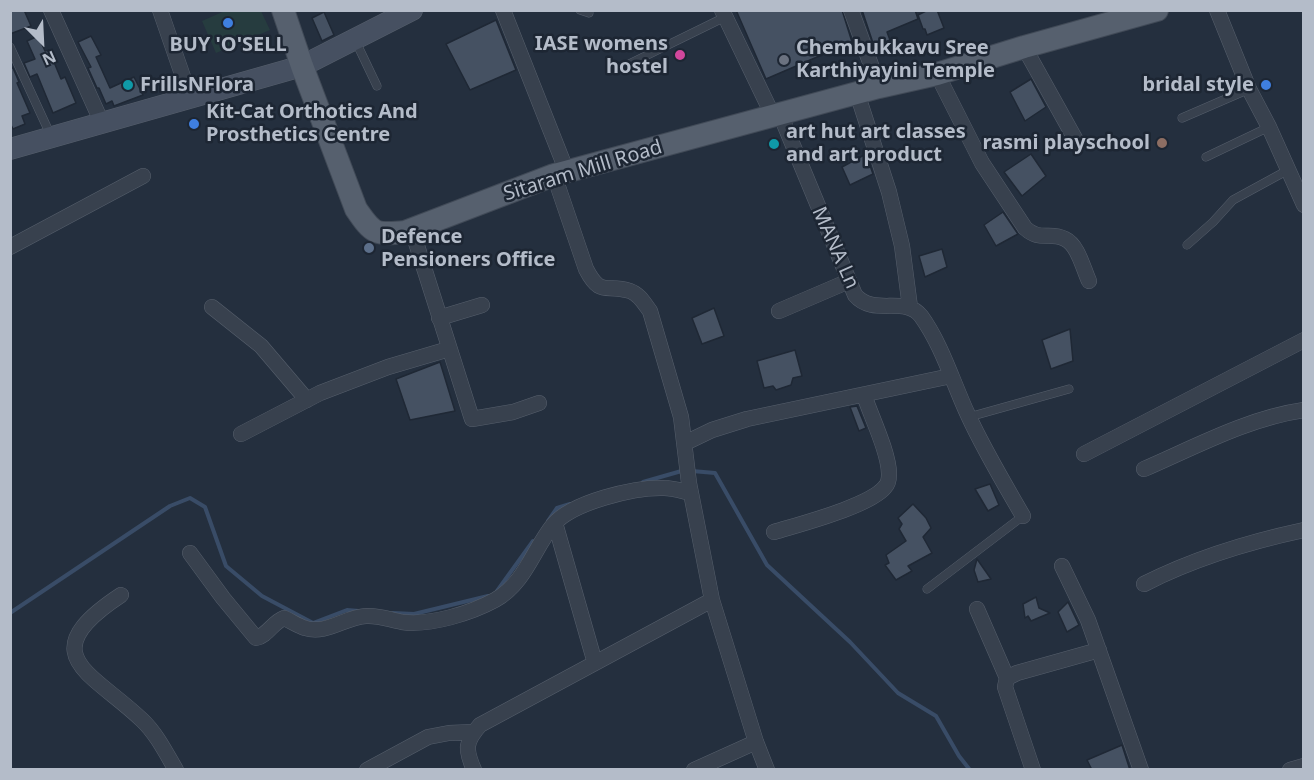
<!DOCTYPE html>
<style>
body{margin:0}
#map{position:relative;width:1314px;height:780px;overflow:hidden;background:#242f3e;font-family:"Noto Sans",sans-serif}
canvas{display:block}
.frame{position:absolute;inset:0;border:12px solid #b4bcc9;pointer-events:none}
.north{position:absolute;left:12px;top:12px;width:60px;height:60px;-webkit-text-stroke:4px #1d2633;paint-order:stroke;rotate:156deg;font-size:16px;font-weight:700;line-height:24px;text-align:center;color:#b4bcc9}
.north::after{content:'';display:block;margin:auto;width:21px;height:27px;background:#b4bcc9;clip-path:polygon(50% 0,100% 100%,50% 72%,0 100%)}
</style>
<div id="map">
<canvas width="1314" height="780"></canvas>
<div class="frame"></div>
<div class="north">N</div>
</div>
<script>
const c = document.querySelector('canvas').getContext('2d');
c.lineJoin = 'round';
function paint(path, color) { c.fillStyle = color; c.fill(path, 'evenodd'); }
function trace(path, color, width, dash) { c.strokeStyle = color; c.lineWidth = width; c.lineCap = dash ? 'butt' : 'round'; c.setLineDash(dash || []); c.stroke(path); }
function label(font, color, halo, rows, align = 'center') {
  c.font = font + ' "Noto Sans",sans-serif'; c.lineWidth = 5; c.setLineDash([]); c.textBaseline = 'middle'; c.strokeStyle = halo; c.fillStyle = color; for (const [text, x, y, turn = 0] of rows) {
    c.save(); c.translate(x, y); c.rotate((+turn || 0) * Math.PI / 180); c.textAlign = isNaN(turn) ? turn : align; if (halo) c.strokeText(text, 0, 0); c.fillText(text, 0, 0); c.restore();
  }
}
paint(new Path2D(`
 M227,10L261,11L270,30L216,53L202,21Z`), '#263c3f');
trace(new Path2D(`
 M692,471L715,473L767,565L850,642L898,693L936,716L959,756L970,770
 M643,482L685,470
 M548,521L557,508L570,504
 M497,591L533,541
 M10,613L170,506L190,498L205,507L226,566L262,596L313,623L347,610L359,611
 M393,613L414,614L488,596`), '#394c67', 4);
const building = new Path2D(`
 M10,10H24L31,26L10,34Z
 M736,10H842L852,42L766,79Z
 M862,10H915L918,19L887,32L890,40L874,46Z
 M928,10H937L944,28L927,35L925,29H923L918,15Z
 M324,12L334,35L322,41L312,18Z
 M496,20L516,70L470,90L446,44Z
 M38,36L45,51L49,50L61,79L65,77L76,103L53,113L37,74L30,77L24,63L35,59L27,41Z
 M91,36L101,55L96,57L110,88L134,77L143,95L114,106L112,101L106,104L99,88H97L88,68L91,67L78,42Z
 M10,68H13L19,82L17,83L30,113L22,116L25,124L13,129L10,123Z
 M1031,79L1046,107L1025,121L1010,92Z
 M866,154L873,174L850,185L842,167Z
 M1031,154L1046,176L1022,196L1004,172Z
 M1003,212L1018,234L996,246L984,225Z
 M942,249L947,267L925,277L919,256Z
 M714,308L724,336L702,344L692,318Z
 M1070,329L1073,361L1051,369L1042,340Z
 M795,350L802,376L793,378L791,385L776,390L773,386L764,388L757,361Z
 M440,362L455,411L410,420L396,379Z
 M857,406L866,428L859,431L850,407Z
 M990,484L999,505L988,511L975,489Z
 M913,504L926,518L931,528L923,537L932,553L908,566L912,571L896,580L885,565L889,563L886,555L906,541L899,529L902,524L898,518Z
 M977,559L991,579L978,582L974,570Z
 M1036,597L1039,608L1050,613L1031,621L1028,616L1025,618L1023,604Z
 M1068,602L1079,625L1067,632L1058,612Z
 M1122,745L1130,770H1092L1087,760Z`);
paint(building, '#455162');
trace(building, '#1f2835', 1.5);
const lane = new Path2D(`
 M580,10L589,13
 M356,42L377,86
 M10,47L51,136
 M625,66L725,17
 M1182,118L1249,89
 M1206,157L1269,127
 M1187,245L1213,222L1233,200L1288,170
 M969,417L1069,389
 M927,589L1023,516`);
const street = new Path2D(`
 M51,10L102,123
 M160,10L190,97
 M503,10L567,172
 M722,10L773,116
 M851,10L879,87
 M1217,10L1249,89L1269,127L1304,205
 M1024,47L1078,144
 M937,74L982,163L1025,228C1040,242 1050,231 1065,239C1078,245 1083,268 1089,281
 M857,93L889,192L902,246L910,307
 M780,114L855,295C874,317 904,295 921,316C942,345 953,383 968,415C984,450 1004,483 1023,516
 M554,175L586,269C601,298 606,283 630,291C639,294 644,303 650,311L681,417L689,483L712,600L756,742L767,770
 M412,230L472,419L513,412L539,403
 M10,247L143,176
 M212,307L261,346L307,400
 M779,311L849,281
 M439,318L482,305
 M241,434L320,393L388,367L449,349
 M685,443L712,430L747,419L951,376
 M1084,454L1304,340
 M1144,469C1195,447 1248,418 1304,410
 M555,523L595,663
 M774,532C800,524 870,506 885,487C888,484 889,478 889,474C889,453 871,416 864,395
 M190,553L223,598L256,638C267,636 273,622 284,618C291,621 298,626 305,628C326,635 345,617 366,616C379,615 390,620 402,622C430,626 471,613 495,600C525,583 533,550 553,525C572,502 635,487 664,488C673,488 682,491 691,493
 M1062,566L1088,620L1141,770
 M1144,584C1195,558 1248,542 1304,530
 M121,595C30,655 92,672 142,720C156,733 166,753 176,770
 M977,609L1007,678
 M367,770L428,737L449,733L474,732
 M474,770C465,749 465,742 480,725L712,600
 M694,770L756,742
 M1033,770L1005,687L1007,678L1017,673L1099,650
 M1290,770L1304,766`);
const secondary = new Path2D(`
 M10,149L302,66L412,10`);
const primary = new Path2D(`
 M283,10L302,66L356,209C373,234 375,235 405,232L554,175L879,87L937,74L1024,47L1157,10`);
trace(lane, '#565f6c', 9);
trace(street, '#565f6c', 16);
trace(secondary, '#565f6c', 22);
trace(primary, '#414a57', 24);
trace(lane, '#38414e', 8);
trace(street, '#38414e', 15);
trace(secondary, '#465061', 21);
trace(primary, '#56606e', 22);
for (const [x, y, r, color] of [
 [228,23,6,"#3f7fe0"],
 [680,55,6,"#d1479c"],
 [784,60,6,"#6b7280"],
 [128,85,6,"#0f9aa8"],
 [1266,85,6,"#3f7fe0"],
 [194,124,6,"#3f7fe0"],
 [1162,143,6,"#8d6e63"],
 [774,144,6,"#0f9aa8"],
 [369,248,6,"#5c6f8a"]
]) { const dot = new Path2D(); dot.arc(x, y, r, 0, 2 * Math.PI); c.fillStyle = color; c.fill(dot); trace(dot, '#1d2633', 2); }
label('bold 20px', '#b4bcc9', '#1d2633', [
 ["IASE womens",668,44,"right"],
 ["hostel",668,67,"right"],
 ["BUY 'O'SELL",228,45,"center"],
 ["Chembukkavu Sree",796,48],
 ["Karthiyayini Temple",796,71],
 ["FrillsNFlora",140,85],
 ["bridal style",1254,85,"right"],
 ["Kit-Cat Orthotics And",206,112],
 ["Prosthetics Centre",206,135],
 ["art hut art classes",786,132],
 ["and art product",786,155],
 ["rasmi playschool",1150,143,"right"],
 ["Defence",381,237],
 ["Pensioners Office",381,260]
], 'left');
label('20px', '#b4bcc9', '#1d2633', [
 ["Sitaram Mill Road",583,171,-17],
 ["MANA Ln",835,248,66]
]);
</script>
